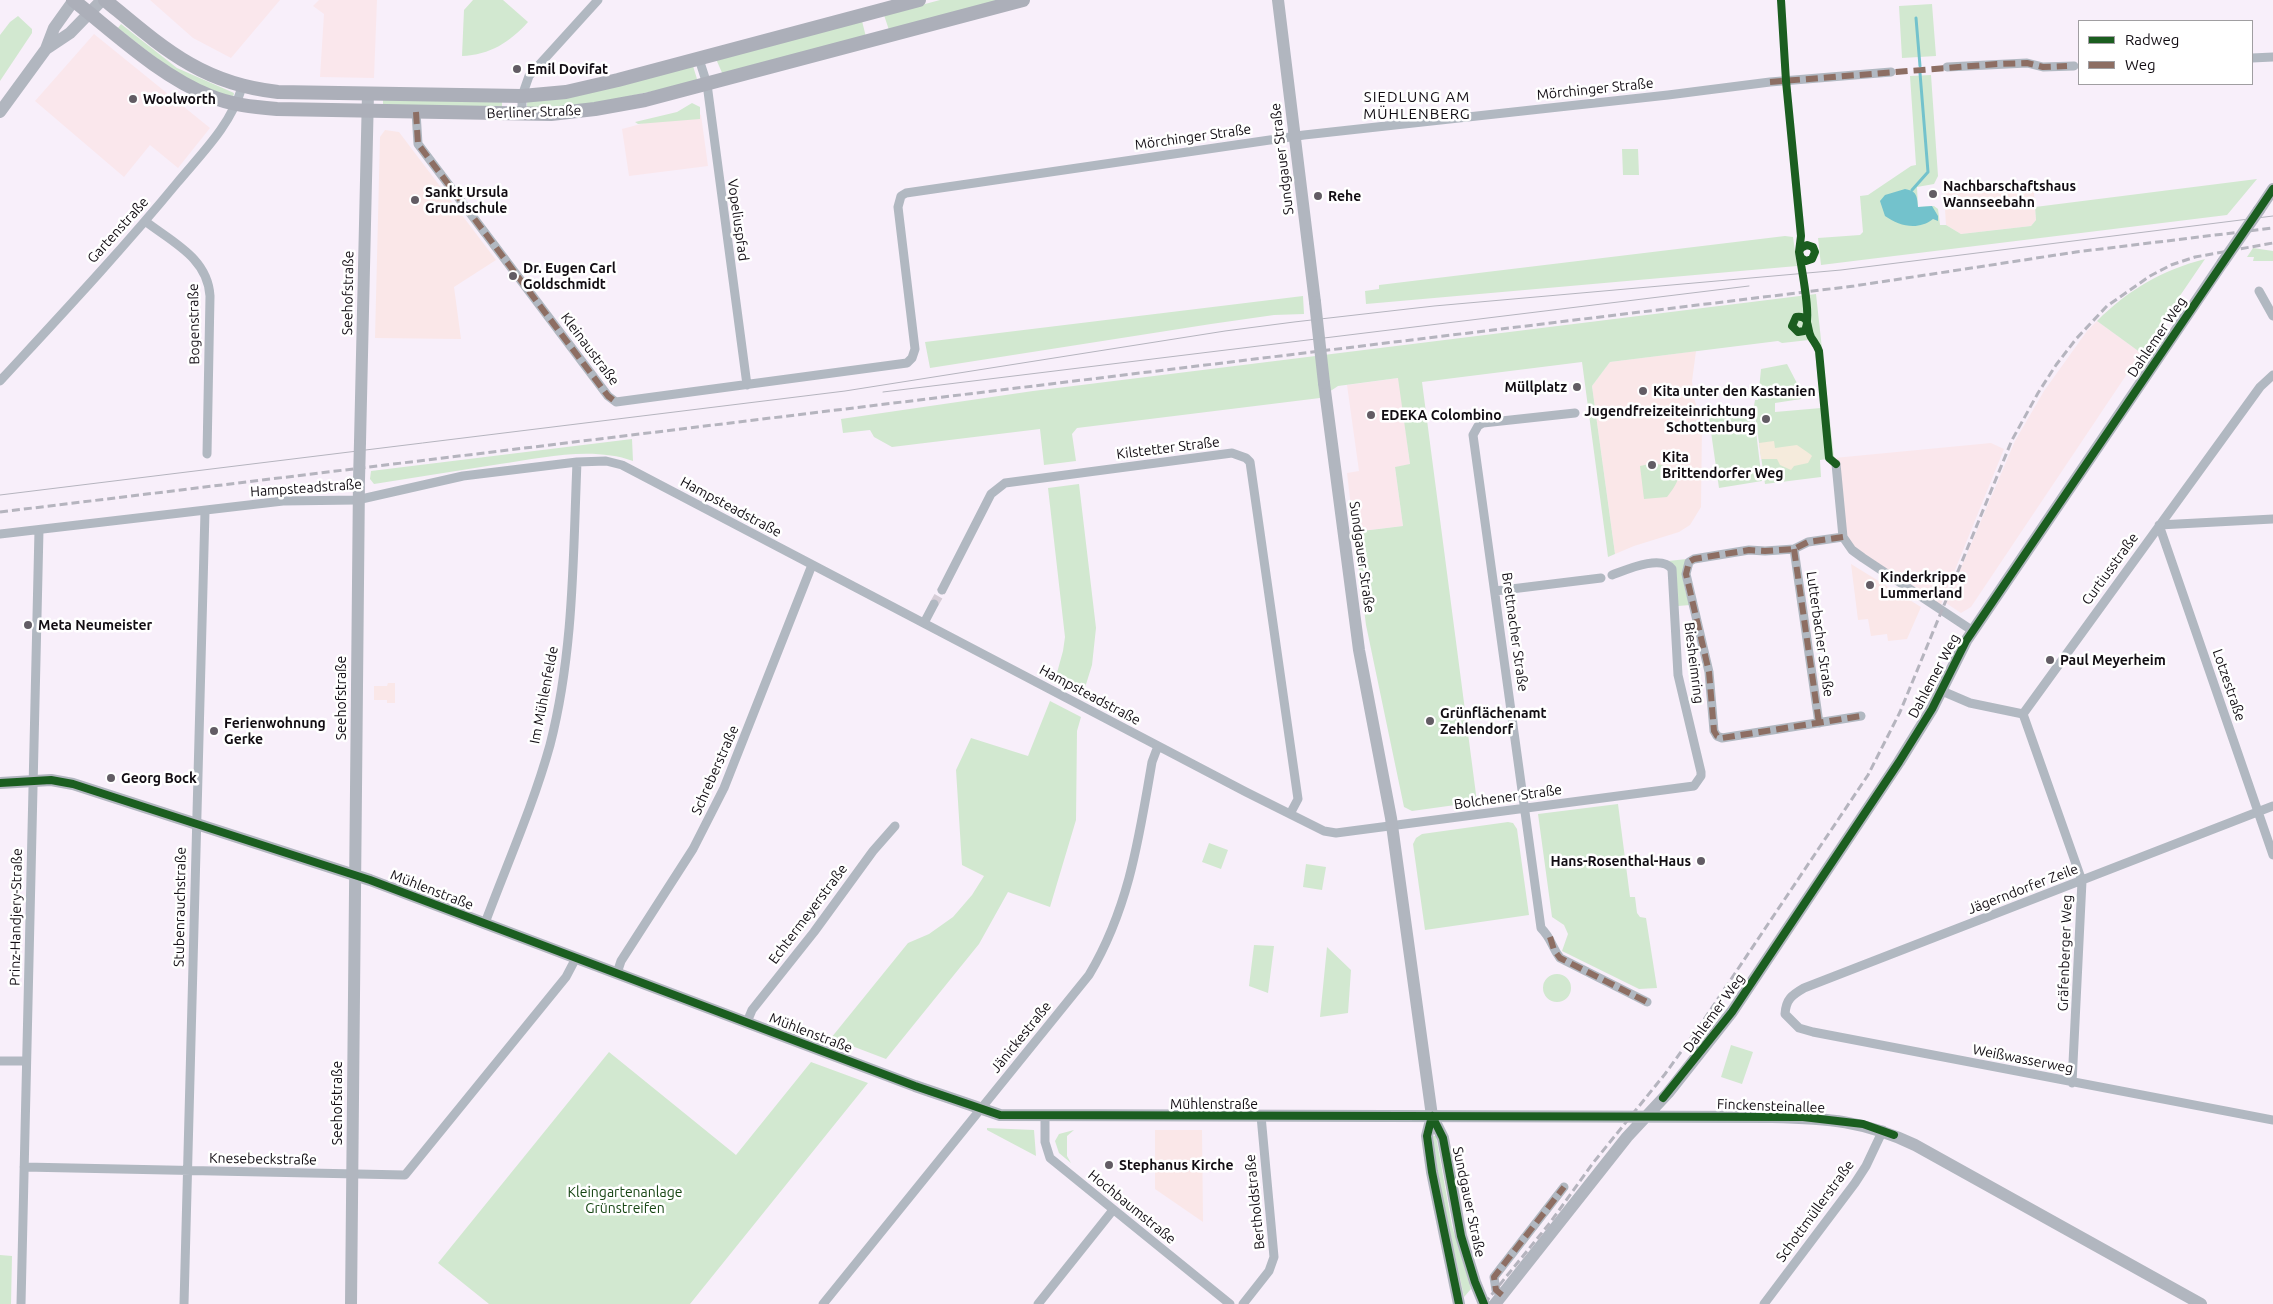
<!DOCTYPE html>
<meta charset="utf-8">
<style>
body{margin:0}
#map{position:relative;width:2273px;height:1304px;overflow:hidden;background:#f8effa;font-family:Ubuntu,sans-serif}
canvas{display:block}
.legend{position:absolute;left:2078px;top:20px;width:175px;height:65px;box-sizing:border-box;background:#fff;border:1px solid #a09ea1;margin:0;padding:6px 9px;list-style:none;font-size:15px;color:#120d13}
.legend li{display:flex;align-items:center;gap:10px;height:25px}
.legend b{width:25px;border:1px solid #a09ea1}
</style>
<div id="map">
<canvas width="2273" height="1304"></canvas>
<ul class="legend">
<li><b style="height:6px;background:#1b5e20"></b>Radweg</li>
<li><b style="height:6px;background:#8d6e63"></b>Weg</li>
</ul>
</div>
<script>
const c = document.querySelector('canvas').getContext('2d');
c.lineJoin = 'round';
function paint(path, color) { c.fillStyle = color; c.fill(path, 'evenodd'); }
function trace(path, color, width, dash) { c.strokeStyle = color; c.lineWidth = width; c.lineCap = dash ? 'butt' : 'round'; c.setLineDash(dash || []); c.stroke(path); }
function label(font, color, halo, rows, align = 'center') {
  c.font = font + ' Ubuntu,sans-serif'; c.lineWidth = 5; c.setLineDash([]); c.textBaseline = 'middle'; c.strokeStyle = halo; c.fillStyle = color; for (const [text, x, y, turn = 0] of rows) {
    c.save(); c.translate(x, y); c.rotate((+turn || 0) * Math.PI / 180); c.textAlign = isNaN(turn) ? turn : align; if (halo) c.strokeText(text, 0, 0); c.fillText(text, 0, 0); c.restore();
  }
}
paint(new Path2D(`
 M150,0H280L231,58L193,38Z
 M319,0H377L374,78L320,77L324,14L313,6Z
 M94,34L210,128L178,168L150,145L124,177L35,101Z
 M693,110L701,115L708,166L629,176L622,129Z
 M2097,321L2141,353L1971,607L1961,613L1946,603L2015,441L2044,391L2087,331Z
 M1399,378L1410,465L1395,467L1403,526L1354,532L1347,473L1359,471L1347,385Z
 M1991,443L2004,449L1940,607L1846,542L1834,458Z`), '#fae7ec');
paint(new Path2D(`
 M385,130L399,132L496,260L454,287L461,339L375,338L380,137Z
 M2033,180L2036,220L2031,226L1961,234L1946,225L1944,193L1951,185Z
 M1696,351L1692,381L1694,398L1702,424L1701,507L1690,525L1679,532L1634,546L1615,554L1592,386L1610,362Z
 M1851,564L1921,607L1907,639L1888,641L1887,634L1871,636L1868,619L1858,620Z
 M388,683H395V703H387V700H374V686H387Z
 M1155,1130H1202L1203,1222L1155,1189Z`), '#fae7e8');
paint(new Path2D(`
 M473,0H503L528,22C510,42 490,55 462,56L464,10Z
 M940,0H1006L889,30L884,15Z
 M1932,4L1936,56L1902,58L1899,6Z
 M18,16L32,29V33L0,81V35L10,22Z
 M862,21L866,37L723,75L716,59Z
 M121,24L177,68L234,93L233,98C186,83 156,58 118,28Z
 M693,66L697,79L696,82L588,105L527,109V102Z
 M1931,75L1938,176L1934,184L1917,187L1918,207L1934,206L1938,209L1940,225H1946L1961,234L2031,226L2036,220L2035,207L2257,179L2227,215L1821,265L1818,238L1860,235L1863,232L1860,196L1868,195L1911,166L1916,165L1910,76Z
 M502,99V109L383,107V100Z
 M692,103L700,107V119L638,124L635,122L677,112Z
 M1622,149H1638L1639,175H1623Z
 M1785,236L1793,237L1797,266L1366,304L1365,291L1379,289V285Z
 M2253,248L2273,251V261H2253L2254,257H2247Z
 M2205,259L2141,353L2097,321C2128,290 2162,270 2205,259Z
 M1816,294L1834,458L1820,460L1821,477L1765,484L1755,415H1754L1762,481L1719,488L1709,418L1753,412L1755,400H1758L1761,369L1787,364L1800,389L1801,399L1775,403V412L1821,408L1815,351L1809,340L1782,343L1778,341L1610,362L1592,386L1615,554L1608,557L1582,362L1422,382L1477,802L1412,811L1404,807L1366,625L1354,532L1403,526L1395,467L1410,464L1398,378L1338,386L1320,398L1077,428L1072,434L1076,461L1044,465L1040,429L892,447L874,437L870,430L843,433L841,419L1033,391Z
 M1303,296L1304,314L1274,315L1211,324L930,368L925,342Z
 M632,439L633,461C592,446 542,458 500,464C458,471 416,477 374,484L370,479L371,471Z
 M1654,463C1680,470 1686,473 1667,497L1644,499L1640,466Z
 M1079,484L1096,628L1092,665L1083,694L1055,680L1063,651L1065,637L1048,488Z
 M1687,559C1679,573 1685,590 1690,605L1678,606L1675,569L1668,561Z
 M1050,701L1081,717L1077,731L1076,820L1050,907L1008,892L979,944L886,1059L831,1038L908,943L929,934L953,917L972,895L984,876L962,865L956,770L971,738L1028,756Z
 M1618,804L1630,897H1635L1637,913L1640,917L1646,918L1657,988L1639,989L1562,951L1568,934L1564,925L1552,917L1538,814Z
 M1508,822L1513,823L1517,829L1529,915L1425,930L1413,844L1416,838L1422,834Z
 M1209,843L1228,850L1221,869L1202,862Z
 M1306,864L1326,867L1322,890L1303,887Z
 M1254,945L1274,946L1268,993L1249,986Z
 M1327,947L1351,970L1348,1013L1320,1017Z
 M1543 988a14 14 0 1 1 28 0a14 14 0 1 1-28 0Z
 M1731,1045L1753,1052L1742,1084L1721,1077Z
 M609,1052L736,1155L811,1062L868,1083L690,1304H489L438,1263Z
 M987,1128L1034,1130L1036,1156L987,1130Z
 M1074,1130L1067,1136V1156L1071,1163L1059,1153L1055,1141L1059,1134Z
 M1433,1136H1436L1452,1226L1471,1289L1464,1297L1439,1180Z
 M0,1255L12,1256L11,1304H0Z`), '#d2e8d0');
paint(new Path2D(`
 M1774,441L1775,448L1797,445L1810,454L1812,456L1808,463L1794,466L1791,470L1780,465L1777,459H1761L1759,443Z`), '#f5ebdc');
paint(new Path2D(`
 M1905,189C1917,191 1917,196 1918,207L1932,206L1938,216V221L1933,219C1918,231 1899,226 1885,216L1880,201L1885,195Z`), '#73c2cc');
trace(new Path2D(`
 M1916,18L1920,66
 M1912,190L1928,172L1920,73`), '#73c2cc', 3);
trace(new Path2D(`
 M934,604L942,590`), '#d6cdd7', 9, [9, 4.5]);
trace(new Path2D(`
 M2252,58L2273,57
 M699,59L707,84L747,385
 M1947,67L2027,63L2043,67L2074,66
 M416,112L418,144L608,396L616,402L907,363L912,358L915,349L898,207L901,196L906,193L1304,135L1668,95L1770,82L1891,72
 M522,114V96L529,76L598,0
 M145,221C172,242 208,258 210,296L207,454
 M2259,291L2273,316
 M0,381C60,316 121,251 177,183C202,153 231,125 242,87
 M1575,413L1483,423L1478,426L1473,435L1541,928C1552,939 1551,946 1560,958L1647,1002
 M1836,464L1843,537L1852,550L1863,558L1973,631
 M2273,519L2159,525L2273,855
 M0,534L283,501L357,500L463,476L577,462L606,461L622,465L1246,792L1324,831L1336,833L1694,786L1701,776V772L1678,675L1672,569C1661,554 1626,570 1612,575
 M1843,537L1808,542L1794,549L1765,551L1749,550L1694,559L1689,562L1686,574L1709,672L1714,731L1717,736L1722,738L1861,716
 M1794,549L1819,723
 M942,590L991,494L1005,483L1232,453L1246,458L1250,462L1298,799L1290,814
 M1495,591L1601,578
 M924,623L934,604
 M1942,691L1970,703L2023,714L2260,387L2273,375
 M2023,714L2082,881L2072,1083
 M2273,806L1804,988C1792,995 1786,999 1785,1014L1799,1028L1813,1032L2273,1120
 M485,923C507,864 533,806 550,745C574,652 573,556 577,462
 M617,973L621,961L693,849L724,788L812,565
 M747,1022L752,1010L814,932L873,851L895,826
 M0,1061H26
 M1045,1116V1142L1050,1158L1230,1304
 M24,1167L405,1175L566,977L576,958
 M1502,1295L1496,1290L1494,1277L1564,1187
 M21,1304L39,530
 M184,1304L205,511
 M823,1304L1089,975C1129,908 1139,838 1152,762L1158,746
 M1038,1304L1113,1210
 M1243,1304L1269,1271L1274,1257L1261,1116
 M1764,1304L1855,1183L1866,1166L1883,1130`), '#b1b8c1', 9);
trace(new Path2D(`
 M1278,0L1315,302
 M46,49L70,33L102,0
 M0,112L46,49L54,28L74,0
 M2259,210L2273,189
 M1324,383L1359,650L1391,818L1432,1116L1443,1138L1461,1236L1475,1282L1484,1304
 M360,442L368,93
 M0,783L51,780L73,784L370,880L915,1086L1000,1115L1772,1117C1827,1118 1865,1121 1915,1145L2201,1304
 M1432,1116L1427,1136L1432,1172L1459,1304
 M351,1304L359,480
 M1495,1304L1627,1137L1668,1093L1732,1012L1899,762L1932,709L1966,641L2223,262`), '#b1b6bf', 12);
trace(new Path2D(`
 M73,0C115,33 160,76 210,96C231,105 254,107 277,109L551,114L595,109L645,100L1023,0
 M105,0C162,47 201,84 278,92L522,96L566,92L618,80L919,0`), '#acafb9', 14);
trace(new Path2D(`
 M883,392L1749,286
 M0,495L845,391L1225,331L1294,322L1434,306L1841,270L2273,216`), '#b5b4be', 1);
trace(new Path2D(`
 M0,512L1854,286L2076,252L2273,228
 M1484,1304L1549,1224L1593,1163L1665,1074L1699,1027L1868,775L1900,712L2012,440L2038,393L2056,365L2076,339L2107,306L2150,276L2171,265L2195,257L2273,243`), '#b5b4be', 3, [8, 4]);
trace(new Path2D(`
 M2223,262L2259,210
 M1315,302L1324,383
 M359,480L360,442`), '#b1b6bf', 12);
trace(new Path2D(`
 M1770,82L1997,64L2027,63L2043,67L2067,66
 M416,112L418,144L608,396L616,402
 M1843,537L1808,542L1794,549L1765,551L1749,550L1694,559L1689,562L1686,574L1709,672L1714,731L1717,736L1722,738L1861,716
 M1794,549L1819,723
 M1550,937L1554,950L1560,958L1647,1002
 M1502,1295L1496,1290L1494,1277L1564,1187`), '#8d6e63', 6, [12, 6]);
trace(new Path2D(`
 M1781,0L1786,81L1801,236L1799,252L1801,258L1806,261L1812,259L1815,252L1813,247L1807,245L1801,248L1799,252C1801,267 1813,322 1804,331L1798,332L1792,326L1796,317C1811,315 1806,328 1811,337C1814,342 1817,345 1819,351L1829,458L1836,464
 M0,783L51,780L73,784L370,880L915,1086L1000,1115L1803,1117L1863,1124L1894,1135
 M1663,1098L1732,1012L1899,762L1932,709L1966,641L2273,189
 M1432,1116L1443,1138L1461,1236L1475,1282L1484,1304
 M1432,1116L1427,1136L1432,1172L1459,1304`), '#1b5e20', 8);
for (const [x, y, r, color] of [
 [517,69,5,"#625c64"],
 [133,99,5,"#625c64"],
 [1933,194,5,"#625c64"],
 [1318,196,5,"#625c64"],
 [415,200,5,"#625c64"],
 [513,276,5,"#625c64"],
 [1577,387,5,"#625c64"],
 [1643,391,5,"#625c64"],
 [1371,415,5,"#625c64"],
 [1766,419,5,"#625c64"],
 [1652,465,5,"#625c64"],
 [1870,585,5,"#625c64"],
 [28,625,5,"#625c64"],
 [2050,660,5,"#625c64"],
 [1430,721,5,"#625c64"],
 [214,731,5,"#625c64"],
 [111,778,5,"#625c64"],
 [1701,861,5,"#625c64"],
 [1109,1165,5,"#625c64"]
]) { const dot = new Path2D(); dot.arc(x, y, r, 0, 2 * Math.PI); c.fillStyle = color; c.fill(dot); trace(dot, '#fff', 2); }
label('bold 14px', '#120d13', '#fff', [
 ["Emil Dovifat",527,69],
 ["Woolworth",143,99],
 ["Nachbarschaftshaus",1943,186],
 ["Wannseebahn",1943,202],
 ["Sankt Ursula",425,192],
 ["Grundschule",425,208],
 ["Rehe",1328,196],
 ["Dr. Eugen Carl",523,268],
 ["Goldschmidt",523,284],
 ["Müllplatz",1567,387,"right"],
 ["Kita unter den Kastanien",1653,391],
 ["Jugendfreizeiteinrichtung",1756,411,"right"],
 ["Schottenburg",1756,427,"right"],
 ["EDEKA Colombino",1381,415],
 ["Kita",1662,457],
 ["Brittendorfer Weg",1662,473],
 ["Kinderkrippe",1880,577],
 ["Lummerland",1880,593],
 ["Meta Neumeister",38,625],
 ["Paul Meyerheim",2060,660],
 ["Grünflächenamt",1440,713],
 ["Zehlendorf",1440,729],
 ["Ferienwohnung",224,723],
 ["Gerke",224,739],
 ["Georg Bock",121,778],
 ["Hans-Rosenthal-Haus",1691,861,"right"],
 ["Stephanus Kirche",1119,1165]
], 'left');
label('14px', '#120d13', '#fff', [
 ["Mörchinger Straße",1595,89,-6],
 ["Berliner Straße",534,112,-2],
 ["Mörchinger Straße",1193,137,-8],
 ["Sundgauer Straße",1282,159,-97],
 ["Vopeliuspfad",738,220,82],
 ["Gartenstraße",118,230,-48],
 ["Seehofstraße",348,293,-89],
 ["Bogenstraße",194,324,-91],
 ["Dahlemer Weg",2157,337,-56],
 ["Kleinaustraße",590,349,53],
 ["Kilstetter Straße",1168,448,-7],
 ["Hampsteadstraße",306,488,-4],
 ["Hampsteadstraße",731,507,28],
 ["Sundgauer Straße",1362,557,82],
 ["Curtiusstraße",2110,569,-54],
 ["Brettnacher Straße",1515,632,82],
 ["Lutterbacher Straße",1820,634,82],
 ["Biesheimring",1694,663,83],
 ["Dahlemer Weg",1934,676,-62],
 ["Lotzestraße",2229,685,71],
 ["Im Mühlenfelde",544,695,-79],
 ["Hampsteadstraße",1090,695,28],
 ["Seehofstraße",341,698,-90],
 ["Schreberstraße",715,770,-66],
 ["Bolchener Straße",1508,797,-8],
 ["Jägerndorfer Zeile",2023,889,-21],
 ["Mühlenstraße",432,890,21],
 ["Stubenrauchstraße",180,907,-89],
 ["Echtermeyerstraße",808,914,-53],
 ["Prinz-Handjery-Straße",16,917,-89],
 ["Gräfenberger Weg",2065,953,-88],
 ["Dahlemer Weg",1714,1013,-54],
 ["Mühlenstraße",811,1033,21],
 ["Jänickestraße",1021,1037,-51],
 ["Weißwasserweg",2023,1059,11],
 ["Seehofstraße",337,1103,-90],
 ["Mühlenstraße",1214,1104],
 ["Finckensteinallee",1771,1106,2],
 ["Knesebeckstraße",263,1159,1],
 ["Bertholdstraße",1255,1202,-96],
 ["Sundgauer Straße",1469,1202,78],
 ["Hochbaumstraße",1132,1207,39],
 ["Schottmüllerstraße",1815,1211,-54]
]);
label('14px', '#164513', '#fff', [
 ["Kleingartenanlage",625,1192],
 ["Grünstreifen",625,1208]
]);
c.letterSpacing = '1px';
label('15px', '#120d13', '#fff', [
 ["SIEDLUNG AM",1417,97],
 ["MÜHLENBERG",1417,114]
]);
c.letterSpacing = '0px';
</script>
